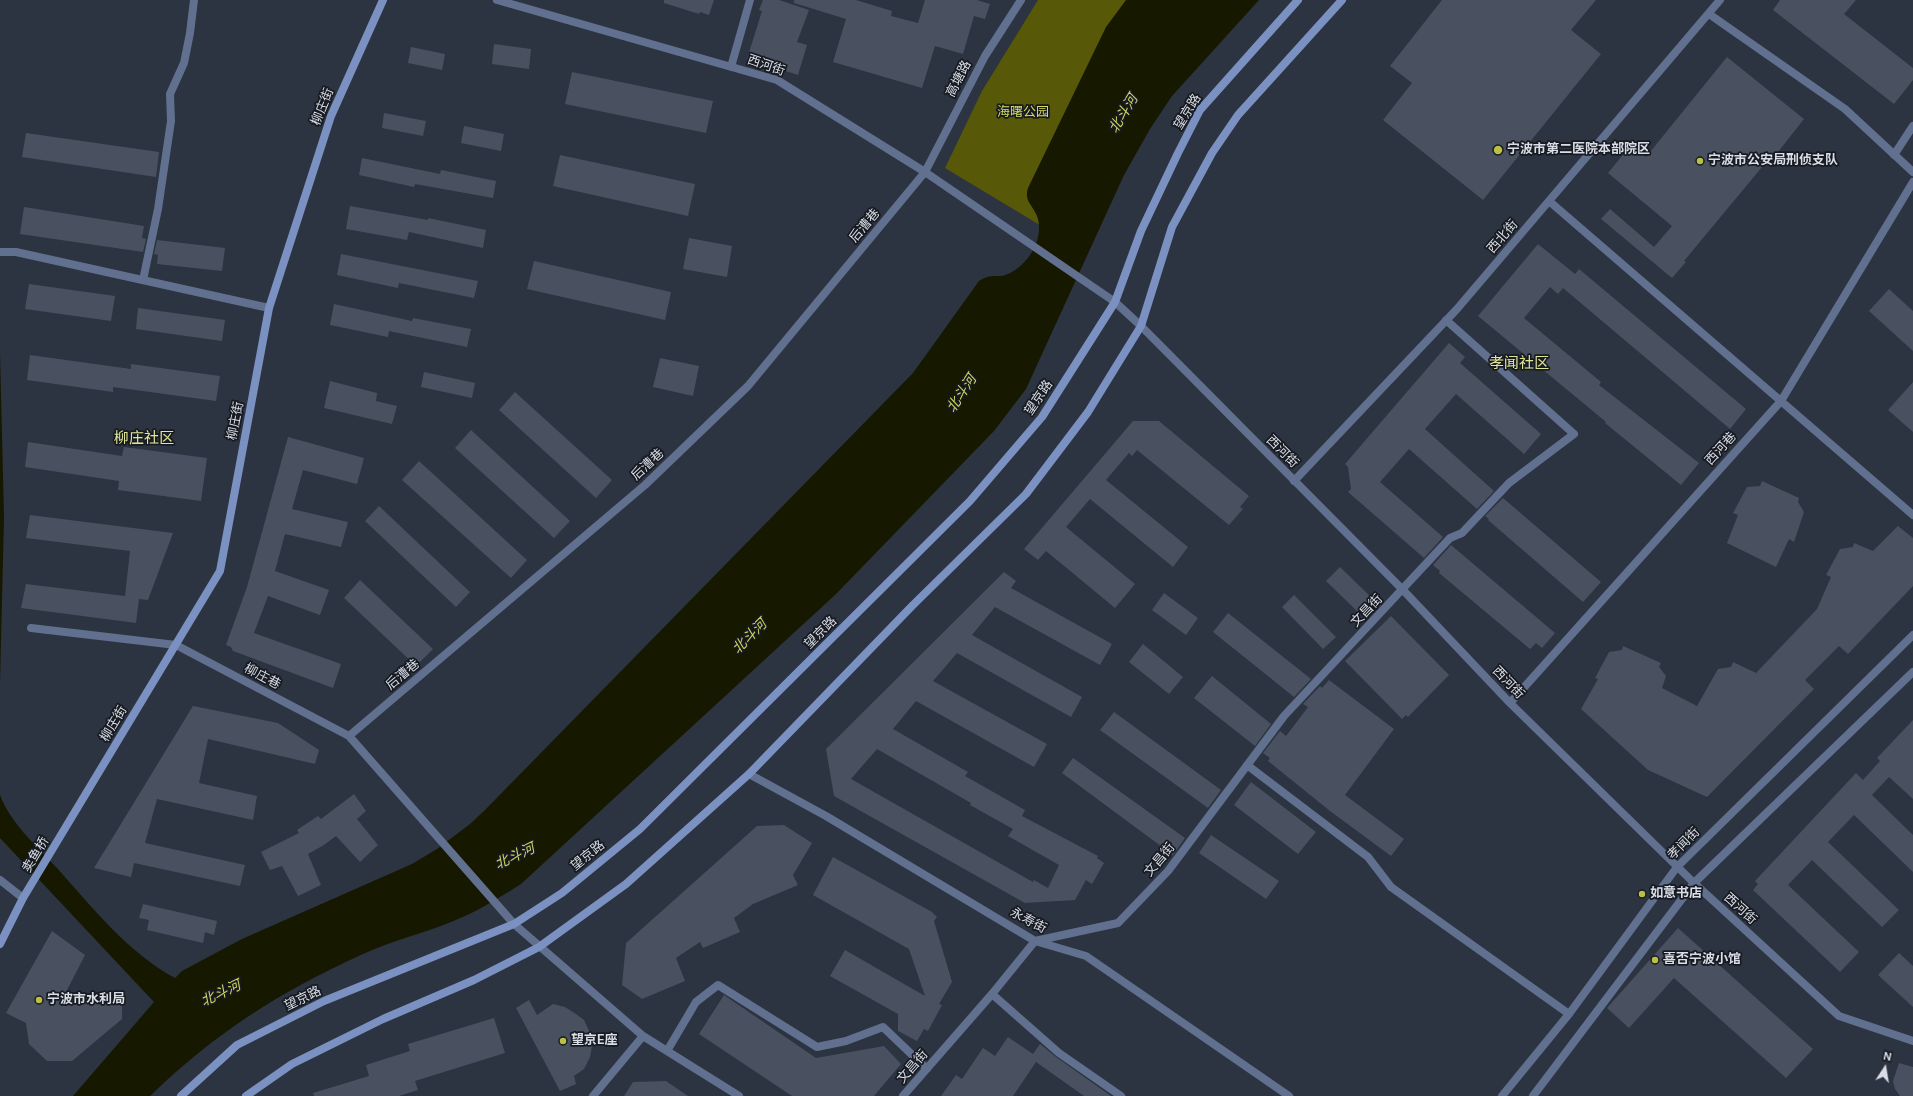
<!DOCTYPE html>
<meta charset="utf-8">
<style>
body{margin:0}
#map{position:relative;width:1913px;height:1096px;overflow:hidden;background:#2c3341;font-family:"DM Sans",sans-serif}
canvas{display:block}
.north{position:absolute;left:1865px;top:1048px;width:40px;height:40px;-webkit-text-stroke:3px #171b21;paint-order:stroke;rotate:12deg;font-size:11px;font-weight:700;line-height:16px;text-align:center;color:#d9dde7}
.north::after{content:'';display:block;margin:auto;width:14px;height:18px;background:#d9dde7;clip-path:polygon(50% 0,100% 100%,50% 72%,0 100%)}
</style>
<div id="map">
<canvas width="1913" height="1096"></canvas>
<div class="north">N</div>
</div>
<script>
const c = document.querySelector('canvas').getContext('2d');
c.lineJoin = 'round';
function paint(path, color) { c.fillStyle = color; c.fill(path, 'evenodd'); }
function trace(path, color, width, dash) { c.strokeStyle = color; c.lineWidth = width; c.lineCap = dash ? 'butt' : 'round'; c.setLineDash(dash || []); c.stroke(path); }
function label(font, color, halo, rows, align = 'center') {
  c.font = font + ' "DM Sans","Noto Sans SC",sans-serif'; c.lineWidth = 3.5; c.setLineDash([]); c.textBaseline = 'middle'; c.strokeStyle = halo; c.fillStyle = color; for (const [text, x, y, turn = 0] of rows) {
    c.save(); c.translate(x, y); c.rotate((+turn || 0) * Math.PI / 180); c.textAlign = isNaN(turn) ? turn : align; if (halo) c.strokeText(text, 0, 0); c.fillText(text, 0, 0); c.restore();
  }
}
paint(new Path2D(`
 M1038,0H1148L1048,230L945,168L982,91Z`), '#575908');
paint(new Path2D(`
 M1126,0H1259L1172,96L1150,129L1124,175L1026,389L994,431L836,594L521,884C503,895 485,907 465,916C433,931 396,939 363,954C281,991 215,1033 150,1096H73L154,1002L0,838V795C11,824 36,845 56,867C92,907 127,952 175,978L182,971L242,939L412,864L437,849L470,824L485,810L913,373L979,281C993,272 997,279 1008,274C1029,265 1045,237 1037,216C1032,204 1024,201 1028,188L1106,27Z
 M0,354L4,517L0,682Z`), '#171800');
paint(new Path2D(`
 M664,0H714L709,15L700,12L699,14L664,3Z
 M763,0H779L809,10L797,42L807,45L798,75L747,59L762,11L759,10Z
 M794,0H856L892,11L891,16L918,23L925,0H977L990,4L985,19L974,16L963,54L935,46L922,88L833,62L846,19L794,3Z
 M1442,0H1596L1571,30L1601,54L1483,200L1383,120L1412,83L1390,66Z
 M1780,0H1856L1844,14L1913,68V80L1894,104L1773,10Z
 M494,44L531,49L529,69L492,64Z
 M411,47L445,54L442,70L408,63Z
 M1727,57L1804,119L1774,157L1772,155L1684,261L1686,262L1672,278L1601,219L1610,209L1654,247L1672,226L1608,173L1631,145L1646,157Z
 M572,72L713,101L706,133L565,104Z
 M384,113L426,121L423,136L382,128Z
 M464,126L504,134L501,151L461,143Z
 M26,133L159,152L156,177L22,157Z
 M560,155L695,184L688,216L553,186Z
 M362,158L440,174L441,170L496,181L493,198L415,184L414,187L359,175Z
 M350,206L428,220V218L486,230L483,248L409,232L407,240L346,229Z
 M24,207L144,226L142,238L146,239L143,252L20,234Z
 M689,238L732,246L727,277L683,269Z
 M157,240L225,248L222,271L157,264L158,255L154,254Z
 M1538,244L1575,274L1579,269L1746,409L1730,429L1563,288L1558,294L1550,287L1524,318L1601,382L1599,385L1699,463L1681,485L1605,423L1606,422L1478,316Z
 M341,254L478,281L474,298L399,283L398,288L337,275Z
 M534,261L671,292L665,320L527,289Z
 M29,284L115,296L111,321L25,309Z
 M1889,289L1913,311V351L1869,311Z
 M334,304L412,321L413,318L471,329L467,347L389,331L388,337L330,325Z
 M138,308L225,320L222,341L136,329Z
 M1449,343L1465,357L1460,363L1541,434L1524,454L1456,394L1425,429L1494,491L1477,509L1409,449L1380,482L1443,537L1424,558L1348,492L1351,489L1348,467L1345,464Z
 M30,355L131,369V364L220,376L216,401L113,387V392L27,380Z
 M660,358L699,366L693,396L653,387Z
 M424,372L475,383L472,398L421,387Z
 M330,381L377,393L376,401L397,406L392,424L324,408Z
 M1913,382V432L1888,410Z
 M515,392L612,480L596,498L499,410Z
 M1133,421H1159L1249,496L1240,507L1243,509L1229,525L1137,450L1132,456L1129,453L1106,480L1188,547L1173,567L1090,499L1066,527L1135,584L1115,608L1046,551L1038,560L1024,549Z
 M471,430L570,521L554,538L455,448Z
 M288,437L364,458L357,484L303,470L292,509L348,522L341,547L285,534L275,571L329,590L320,615L268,596L254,633L341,664L333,688L233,651L231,647L226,645L247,587Z
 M28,442L122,456L124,447L207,458L201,501L118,490L119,481L25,467Z
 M419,461L527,560L511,578L402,480Z
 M1762,481L1799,498L1798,502L1804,512L1794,542L1789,539L1776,567L1727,543L1738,515L1733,513L1747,487L1760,486Z
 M1503,498L1601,582L1583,602L1488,520L1489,519L1485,516Z
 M379,506L470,592L456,607L365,521Z
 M30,515L173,533L148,600L139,599L136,623L21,608L26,584L125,596L130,551L26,538Z
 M1898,526L1913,538V586L1848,654L1839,646L1805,680L1814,689L1707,797L1648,770L1581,709L1598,679L1595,678L1609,652L1622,650L1623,646L1661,663L1659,667L1666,676L1662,688L1697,706L1718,669L1731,667L1733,662L1756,673L1817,609L1831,577L1826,575L1840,549L1853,547L1854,543L1873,551Z
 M1451,545L1555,633L1542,648L1536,643L1530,649L1439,573L1440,571L1433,565Z
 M1340,567L1373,599L1359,613L1326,581Z
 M1004,572L1016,581L1011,588L1112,644L1100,665L995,607L972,635L1082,697L1071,717L957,653L933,681L1047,744L1034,767L916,701L893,729L968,772L965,776L1025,810L1022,816L1098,856L1097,858L1104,863L1092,884L1086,880L1075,900L1025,903L834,796L826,749ZM877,749L971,803L970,805L1013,829L1008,836L1059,865L1048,888L1034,880L1033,882L851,779Z
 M360,580L433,649L416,666L344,598Z
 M1164,593L1198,618L1186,635L1152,610Z
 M1294,595L1336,637L1323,649L1282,607Z
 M1228,613L1311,679L1294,697L1213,632Z
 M1391,616L1449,675L1408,717L1406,715L1402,719L1345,661Z
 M1143,644L1183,677L1169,694L1129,662Z
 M1212,676L1271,724L1255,746L1194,698Z
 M1329,680L1394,729L1345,795L1404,839L1391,856L1330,811L1268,761L1270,758L1263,753L1280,731L1286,736L1308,707L1303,704L1320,686L1322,688Z
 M193,706L278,723L319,750L315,764L208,739L199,783L257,796L253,820L157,799L145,843L245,865L240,886L134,863L131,877L94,868Z
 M1114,712L1221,790L1208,808L1100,730Z
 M1913,720V799L1889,777L1872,795L1913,835V872L1854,815L1828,842L1899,910L1882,927L1812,860L1788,885L1859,952L1840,972L1753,890L1758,884L1755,881L1856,773L1863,780L1880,761L1877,758Z
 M1073,758L1185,838L1173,855L1062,773Z
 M1251,782L1316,832L1298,854L1234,805Z
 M354,794L366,811L357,819L378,845L360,862L336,836L324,845L308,854L321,885L298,896L282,866L270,870L261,852L299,833L297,830L318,816L321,819Z
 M784,825L812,843L793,875L798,885L753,904L734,918L740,932L703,948L700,942L676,958L685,981L642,999L622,985L626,943L757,826Z
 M1211,835L1279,881L1266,899L1199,853Z
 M833,857L932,912L937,917L934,921L952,982L939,1004L942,1005L928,1031L924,1029L917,1041L898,1031V1014L830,976L845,950L925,996L909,949L813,895Z
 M143,904L217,921L214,935L205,932L203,943L147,930L149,920L139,918Z
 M1678,928L1813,1049L1786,1078L1674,978L1629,1028L1607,1008Z
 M52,931L85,955L65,994L122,993V1019L72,1061H47L29,1044L26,1023L6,1013Z
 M1899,953L1913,966V1007L1878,975Z
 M724,995L816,1058L884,1046L901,1064L874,1096H792L699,1034Z
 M529,1000L537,1015L553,1004L565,1007L576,1014L584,1020L592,1037V1046L590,1057L584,1069L574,1076L576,1084L560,1091L516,1008Z
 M494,1018L505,1053L415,1081L418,1090L399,1096H314L313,1093L369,1076L366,1065L410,1051L408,1044Z
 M1008,1037L1033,1054L1040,1044L1056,1057L1111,1096H1084L1036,1062L1013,1096H941L956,1075L962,1079L983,1048L995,1056Z
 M1899,1063L1913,1067V1096H1900L1895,1089L1893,1081Z
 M666,1081L688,1096H624L633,1082Z`), '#495160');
trace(new Path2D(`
 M497,0L777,80L925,172L1115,302L1141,326L1403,590L1510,703L1694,883L1839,1016L1913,1041
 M1709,14L1845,109L1913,172
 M731,67L750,0
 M1894,155L1913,126
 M1549,201L1913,515
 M0,252H16L269,308
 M143,280L158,209L171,121L170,94L184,63L190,33L194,0
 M1294,481L1457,309L1720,0
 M31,628L176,645L349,736L514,924L643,1036L739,1096
 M1510,703L1781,401L1913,182
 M349,736L645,485L748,386L925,172L985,56L1021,0
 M1247,765L1368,857L1391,887L1569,1014
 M749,774L826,816L1035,941L1086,956L1289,1096
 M0,880L23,898
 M992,994L1059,1053L1121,1096
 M667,1051L696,1002L718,985L817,1047L846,1041L883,1027L927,1069
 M593,1096L643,1036
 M903,1096L992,994L1035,941L1118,923L1168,871L1284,716L1450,538L1462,533L1509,483L1574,434L1446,320`), '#61708e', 8);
trace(new Path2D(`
 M1502,1096L1569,1014L1677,867L1913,635
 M1533,1096L1694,883L1913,672`), '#61708e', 8);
trace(new Path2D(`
 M0,944L23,898L220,571L269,308L331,116L383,0
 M181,1096L237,1045L324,1001L514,924L562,893L640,829L970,501L1042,417L1115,302L1141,231L1178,153L1200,110L1298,0
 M246,1096L292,1064L383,1019L474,980L539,947L626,884L749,774L913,605L1026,494L1088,412L1141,326L1172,227L1212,153L1238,115L1342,0`), '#7a91c1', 8);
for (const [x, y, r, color] of [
 [1498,150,5,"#bbc044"],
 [1700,161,4,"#bbc044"],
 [1642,894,4,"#bbc044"],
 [1655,960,4,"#bbc044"],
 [39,1000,4,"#bbc044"],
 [563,1041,4,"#bbc044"]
]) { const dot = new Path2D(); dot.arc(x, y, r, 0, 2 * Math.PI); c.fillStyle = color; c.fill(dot); trace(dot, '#171b21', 1.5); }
label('13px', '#d9dde7', '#171b21', [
 ["西河街",766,66,19],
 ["高塘路",959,79,-63],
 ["柳庄街",323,107,-68],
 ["望京路",1188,112,-58],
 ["后漕巷",865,226,-50],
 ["西北街",1503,237,-49],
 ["望京路",1039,398,-56],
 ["柳庄街",236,421,-79],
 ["西河巷",1721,449,-48],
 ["西河街",1282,452,45],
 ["后漕巷",648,465,-43],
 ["文昌街",1367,611,-46],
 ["望京路",821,633,-45],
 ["后漕巷",403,675,-40],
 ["柳庄巷",262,677,28],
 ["西河街",1508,683,46],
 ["柳庄街",114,724,-59],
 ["孝闻街",1684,844,-45],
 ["卖鱼桥",36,855,-59],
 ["望京路",588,856,-39],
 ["文昌街",1160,860,-50],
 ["西河街",1740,909,42],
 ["永寿街",1028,921,28],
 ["望京路",303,999,-26],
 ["文昌街",913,1067,-49]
]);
label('13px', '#d5db64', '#171b21', [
 ["海曙公园",1023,113]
]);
label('bold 13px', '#d9dde7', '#171b21', [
 ["宁波市第二医院本部院区",1507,150],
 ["宁波市公安局刑侦支队",1708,161],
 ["如意书店",1650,894],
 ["喜否宁波小馆",1663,960],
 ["宁波市水利局",47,1000],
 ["望京E座",571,1041]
], 'left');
label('italic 14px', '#cfd45e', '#171b21', [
 ["北斗河",1124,114,-59],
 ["北斗河",962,394,-57],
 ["北斗河",750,637,-45],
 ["北斗河",515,857,-25],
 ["北斗河",221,994,-25]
]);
label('15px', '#e0e697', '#171b21', [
 ["孝闻社区",1519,364],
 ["柳庄社区",144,439]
]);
</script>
